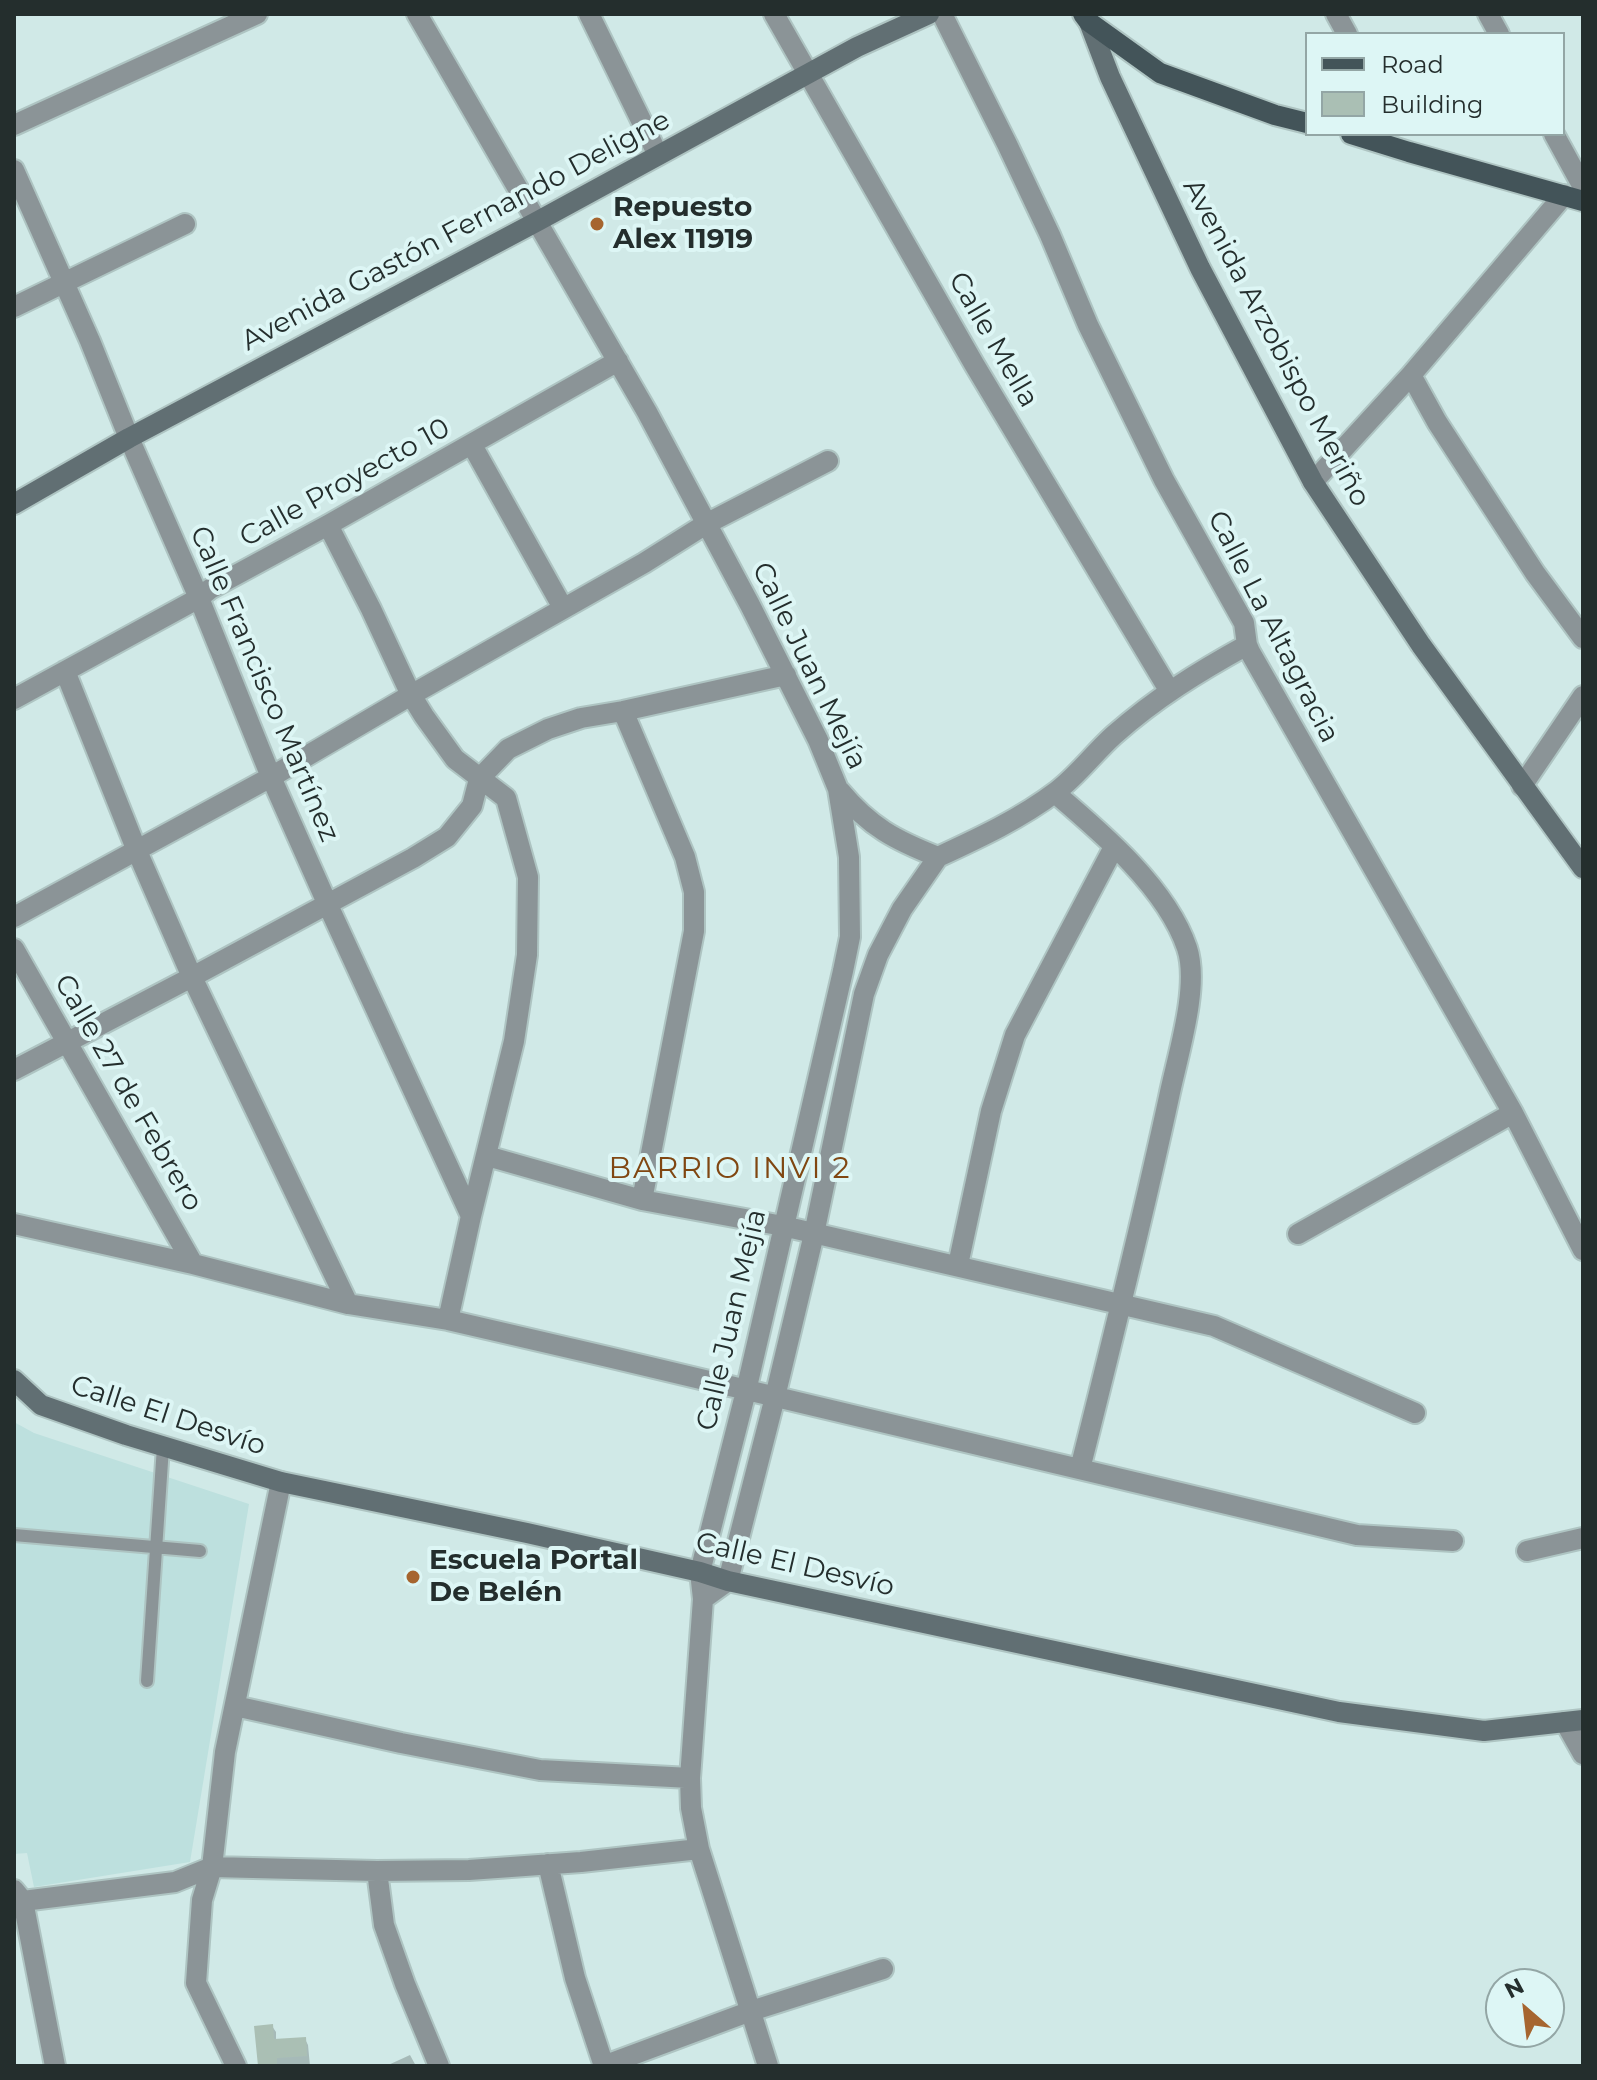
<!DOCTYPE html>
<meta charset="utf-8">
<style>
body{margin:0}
#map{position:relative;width:1597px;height:2080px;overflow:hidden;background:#d0e9e7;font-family:Montserrat,sans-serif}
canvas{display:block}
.frame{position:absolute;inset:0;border:16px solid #242e2d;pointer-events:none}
.legend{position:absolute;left:1305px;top:32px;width:260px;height:104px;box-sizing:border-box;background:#ddf6f5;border:2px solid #93a6a5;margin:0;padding:10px 14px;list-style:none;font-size:24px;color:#242e2d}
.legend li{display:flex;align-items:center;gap:16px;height:40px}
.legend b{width:40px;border:2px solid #93a6a5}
.north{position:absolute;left:1485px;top:1968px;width:80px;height:80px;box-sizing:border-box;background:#ddf6f5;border:2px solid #93a6a5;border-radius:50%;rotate:332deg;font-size:22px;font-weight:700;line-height:32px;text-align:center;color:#242e2d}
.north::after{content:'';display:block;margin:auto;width:28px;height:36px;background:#a6652f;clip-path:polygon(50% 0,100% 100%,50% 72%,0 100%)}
</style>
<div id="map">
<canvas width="1597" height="2080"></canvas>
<div class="frame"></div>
<ul class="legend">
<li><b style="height:10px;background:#435459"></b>Road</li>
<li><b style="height:22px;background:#aabfb4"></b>Building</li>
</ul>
<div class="north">N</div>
</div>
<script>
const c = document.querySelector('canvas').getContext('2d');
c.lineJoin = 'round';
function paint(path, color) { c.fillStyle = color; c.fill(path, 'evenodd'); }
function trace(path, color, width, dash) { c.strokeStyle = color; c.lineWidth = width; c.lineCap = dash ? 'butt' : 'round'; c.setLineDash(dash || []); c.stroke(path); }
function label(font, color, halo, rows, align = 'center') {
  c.font = font + ' Montserrat,sans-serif'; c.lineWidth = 8; c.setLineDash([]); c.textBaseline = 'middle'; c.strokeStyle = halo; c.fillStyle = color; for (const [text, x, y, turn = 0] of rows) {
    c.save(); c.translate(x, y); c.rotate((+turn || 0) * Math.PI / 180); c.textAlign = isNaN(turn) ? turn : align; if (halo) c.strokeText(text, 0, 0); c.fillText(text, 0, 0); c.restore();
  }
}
paint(new Path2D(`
 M14,1422L34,1433L249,1504L190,1862L34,1887L27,1853L14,1854Z`), '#bde0de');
paint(new Path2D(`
 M272,2026L276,2032V2040L305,2039L308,2045L310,2066H260Z
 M410,2055L416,2066H386Z`), '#0003');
paint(new Path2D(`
 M273,2024L274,2039L306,2037L307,2056L277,2058V2066H258L254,2026Z`), '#aabfb4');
const lane = new Path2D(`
 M14,1535L200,1551
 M147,1681L163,1447`);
const street = new Path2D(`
 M417,14L647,412L750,605L818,740L838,789L849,857L850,937L843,971L746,1391L700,1572L703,1599L690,1778L691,1808L699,1849L768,2066
 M589,14L658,155
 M774,14L974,364L1169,690
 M942,14L1007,144L1050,235L1088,325L1164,480L1244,623L1247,645L1250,652L1513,1113L1583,1250
 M1336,14L1347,34
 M1488,14L1499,34
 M14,125L257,14
 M1554,134L1583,187
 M14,170L90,341L129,438L199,598L271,777L327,903L471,1216
 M1564,195L1411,375L1437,422L1535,573L1583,638
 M14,307L185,224
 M472,445L563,608
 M1313,482L1411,375
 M328,525L371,609L411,695L424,716L455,759L506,798L528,877L527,955L514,1041L471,1216L448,1320
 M65,671L137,851L192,977L348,1304
 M14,699L199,598L210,589L328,525L618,361
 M623,711L685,857L694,892V931L642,1200
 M1522,786L1583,696
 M840,791C870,827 895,840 938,857
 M1055,793C1102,833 1167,888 1187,948C1200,987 1177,1057 1169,1097C1142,1222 1111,1346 1080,1469
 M938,857C979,838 1020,819 1057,791C1078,775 1094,753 1114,735C1156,698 1198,672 1247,645
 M14,917L271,777L411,695L644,563L706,524L828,461
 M14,949L193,1264
 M14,1070L192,977L413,858L447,837L472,806L479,779L508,749L548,729L581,718L623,711L786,675
 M487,1156L642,1200L783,1226L1214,1326L1415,1413
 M14,1224L193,1264L348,1304L448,1320L608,1357L1357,1535L1453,1541
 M1298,1234L1513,1113
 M958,1265L991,1111L1015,1035L1114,847
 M1527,1551L1583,1538
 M703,1599L728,1581L775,1397L814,1234L864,994L878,955L902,909L938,857
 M235,1706L401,1743L540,1770L690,1778
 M1565,1722L1583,1754
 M548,1864L575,1978L604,2066
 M377,1871L384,1925L405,1984L439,2066
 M14,1890L23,1901L55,2066
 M23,1901L175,1882L212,1867L377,1871L469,1870L581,1862L699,1849
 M236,2066L196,1983L202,1900L212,1867L225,1752L281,1482
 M603,2066L751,2011L883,1969`);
const secondary = new Path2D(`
 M1089,22L1110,77L1200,268L1313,482L1421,645L1583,868
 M14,504L129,438L538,221L857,47L929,14
 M14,1380L41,1405L126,1435L281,1482L527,1533L700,1572L728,1581L1339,1712L1484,1731L1583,1720`);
const primary = new Path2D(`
 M1083,14L1089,22L1160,73L1275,115L1307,123
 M1351,134L1409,152L1583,201`);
trace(lane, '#aec4c2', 16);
trace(street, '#aec4c2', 24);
trace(secondary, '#aec4c2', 24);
trace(primary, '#aec4c2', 24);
trace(lane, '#8b9497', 12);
trace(street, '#8b9497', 20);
trace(secondary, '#616f73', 20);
trace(primary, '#435459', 20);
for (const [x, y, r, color] of [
 [597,224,8,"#a6652f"],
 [413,1577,8,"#a6652f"]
]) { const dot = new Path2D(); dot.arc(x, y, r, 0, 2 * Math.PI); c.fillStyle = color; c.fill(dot); trace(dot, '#ddf6f5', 3); }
label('bold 28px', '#242e2d', '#ddf6f5', [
 ["Repuesto",613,208],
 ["Alex 11919",613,240],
 ["Escuela Portal",429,1561],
 ["De Belén",429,1593]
], 'left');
label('28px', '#242e2d', '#ddf6f5', [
 ["Avenida Gastón Fernando Deligne",456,231,-28],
 ["Calle Mella",993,340,60],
 ["Avenida Arzobispo Meriño",1276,343,62],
 ["Calle Proyecto 10",345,483,-29],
 ["Calle La Altagracia",1273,627,63],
 ["Calle Juan Mejía",809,666,64],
 ["Calle Francisco Martínez",264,684,67],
 ["Calle 27 de Febrero",128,1093,60],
 ["Calle Juan Mejía",732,1320,-77],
 ["Calle El Desvío",168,1416,18],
 ["Calle El Desvío",795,1565,13]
]);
c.letterSpacing = '2px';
label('30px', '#804712', '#ddf6f5', [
 ["BARRIO INVI 2",730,1169]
]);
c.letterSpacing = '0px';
</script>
